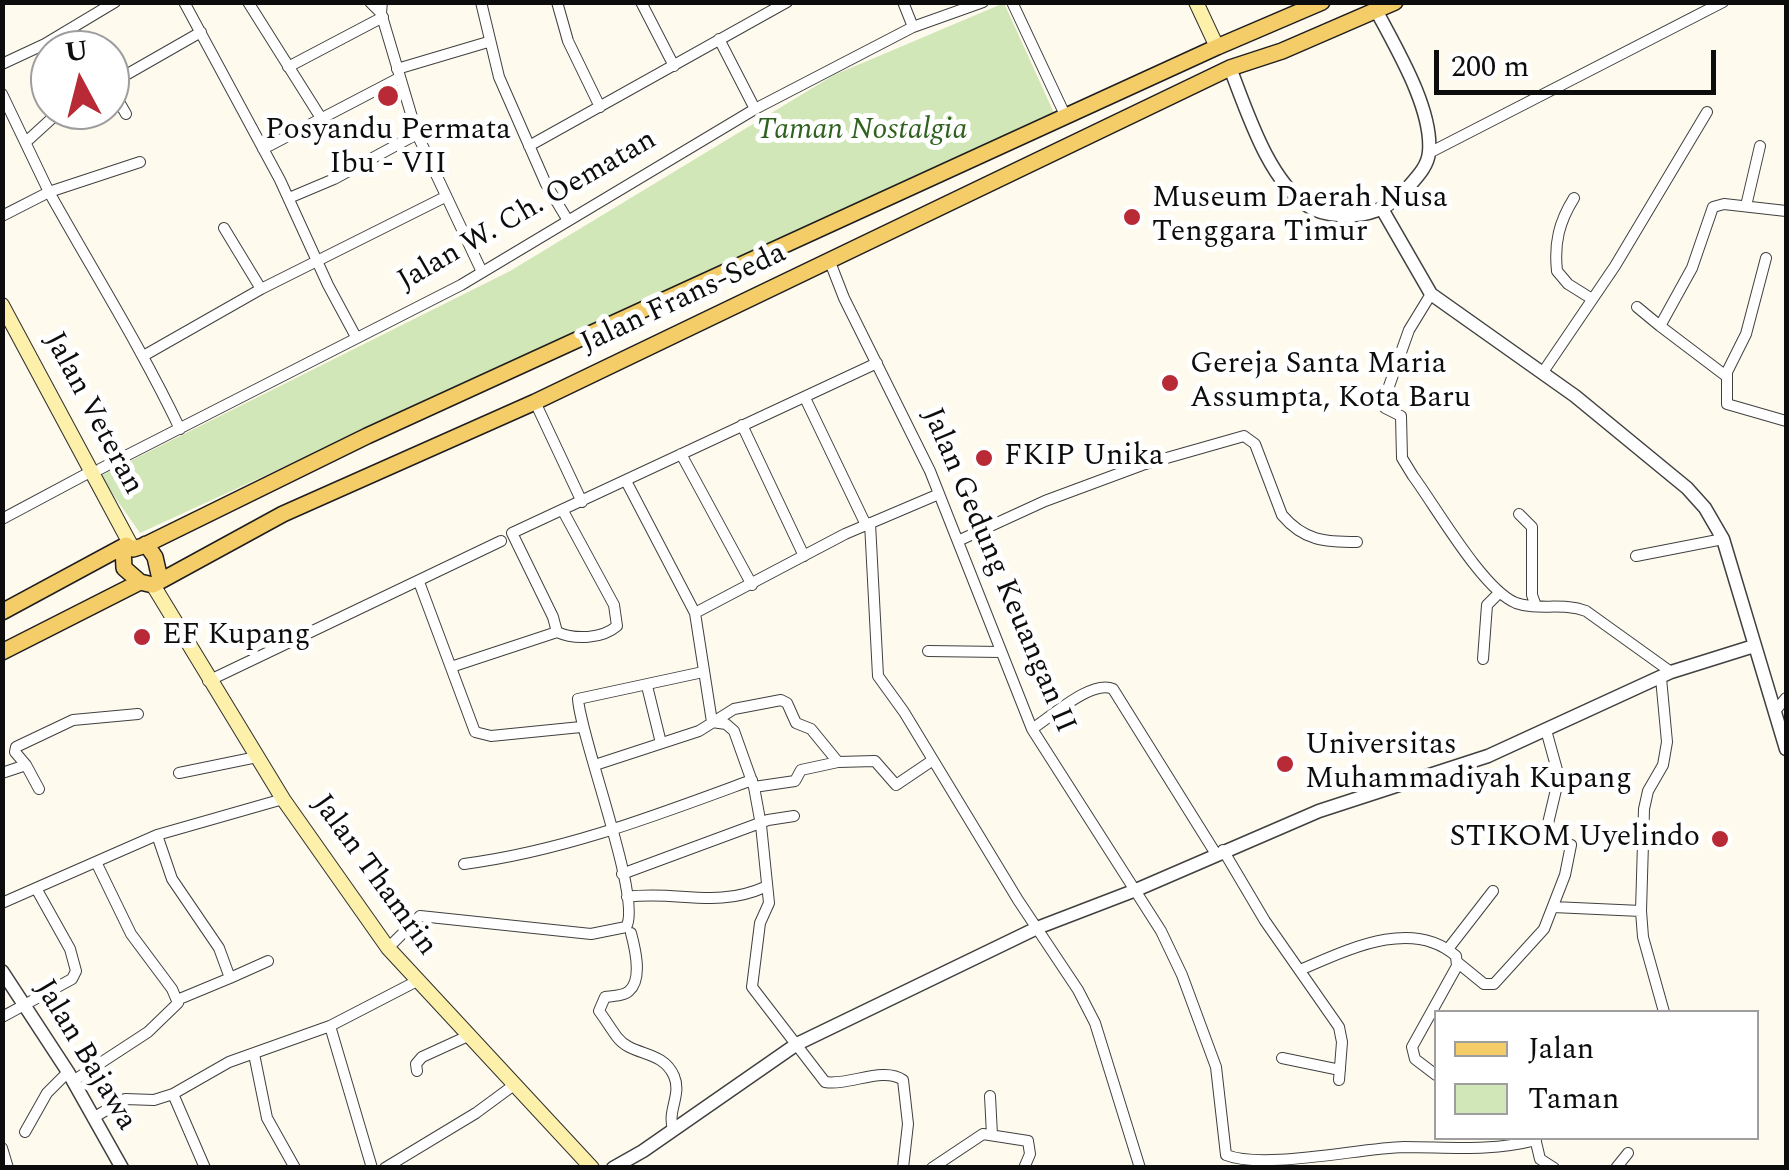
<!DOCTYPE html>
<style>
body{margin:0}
#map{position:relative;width:1789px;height:1170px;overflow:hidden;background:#fefaed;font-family:Spectral,serif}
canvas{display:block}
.frame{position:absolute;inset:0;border:5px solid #0d0d0d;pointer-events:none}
.legend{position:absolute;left:1434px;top:1010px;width:325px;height:130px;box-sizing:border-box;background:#fff;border:2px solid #9e9e9e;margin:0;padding:12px 18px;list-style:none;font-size:30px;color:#0d0d0d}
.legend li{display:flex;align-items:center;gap:20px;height:50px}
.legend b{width:50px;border:2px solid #9e9e9e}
.north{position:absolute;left:30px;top:30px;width:100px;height:100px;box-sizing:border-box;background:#fff;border:2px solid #9e9e9e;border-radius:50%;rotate:353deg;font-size:28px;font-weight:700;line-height:40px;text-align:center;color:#0d0d0d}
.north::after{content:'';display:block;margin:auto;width:35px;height:45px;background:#b82a36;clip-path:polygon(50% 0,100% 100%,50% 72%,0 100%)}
.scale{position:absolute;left:1434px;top:50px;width:282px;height:45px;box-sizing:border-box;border:5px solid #0d0d0d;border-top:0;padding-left:12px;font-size:30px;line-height:35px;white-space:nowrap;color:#0d0d0d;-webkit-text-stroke:8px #fff;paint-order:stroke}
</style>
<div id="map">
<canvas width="1789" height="1170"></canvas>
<div class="frame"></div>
<ul class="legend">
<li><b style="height:12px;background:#f4cc68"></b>Jalan</li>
<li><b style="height:28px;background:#d2e7b8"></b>Taman</li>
</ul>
<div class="north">U</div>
<div class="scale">200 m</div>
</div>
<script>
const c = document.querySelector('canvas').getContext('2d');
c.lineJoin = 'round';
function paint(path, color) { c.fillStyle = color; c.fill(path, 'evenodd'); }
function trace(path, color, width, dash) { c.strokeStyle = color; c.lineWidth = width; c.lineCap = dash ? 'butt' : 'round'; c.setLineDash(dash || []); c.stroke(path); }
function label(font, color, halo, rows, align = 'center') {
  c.font = font + ' Spectral,serif'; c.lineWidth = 10; c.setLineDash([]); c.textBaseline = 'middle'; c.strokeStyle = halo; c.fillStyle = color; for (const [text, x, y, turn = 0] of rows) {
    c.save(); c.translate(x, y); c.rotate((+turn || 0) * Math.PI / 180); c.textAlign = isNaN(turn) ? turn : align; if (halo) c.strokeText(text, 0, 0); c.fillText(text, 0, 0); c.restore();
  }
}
paint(new Path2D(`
 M1004,3L1054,113L140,533L100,476L510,271L834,75Z`), '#d2e7b8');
const minor = new Path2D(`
 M184,2L280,180L328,285L356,337
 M248,2L321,118
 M370,2L381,13
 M382,2L381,13L417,134L482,272
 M481,2L499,77L546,184L567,219
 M557,2L568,41L600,107
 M641,2L674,66
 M903,2L913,27
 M1012,2L1066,117
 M719,39L755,109
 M2,64L45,44L115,2
 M288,67L383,17
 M397,69L488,42
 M110,84L201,32
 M110,86L126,114
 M2,94L49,192L2,216
 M26,142L61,110
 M529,146L787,2
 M263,149L399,78
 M1429,153L1723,2
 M140,162L49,192C93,271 141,347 180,429
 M289,198L334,179L417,134
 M1574,198C1559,222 1554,243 1557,271L1568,284L1592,299
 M1746,206L1760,146
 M224,228L261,289
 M1766,258L1746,334L1727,372V404L1786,421
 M830,262L844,298L930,471L1032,729L1161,931L1182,975L1216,1067L1226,1155C1264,1170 1360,1148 1404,1147C1449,1147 1490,1152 1536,1140
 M1431,294L1409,330L1383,403L1385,408L1401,416L1402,458L1413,476C1436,507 1483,590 1516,603C1538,611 1562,602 1586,611L1671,672
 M1637,307L1660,326
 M145,355L261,289L445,197
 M1543,372L1615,266L1707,112
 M1726,376L1660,326L1692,268L1713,207L1724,204L1786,211
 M805,398L866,525
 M535,402L582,502
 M742,425L804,556
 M681,454L752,585
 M100,469L461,285L755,109L913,27L983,2
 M626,481L695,613L712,722
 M1519,514L1532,527V595L1536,606
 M2,519L92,471
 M870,523L878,676L904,712L1018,900L1078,990L1095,1023L1140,1168
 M960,540L1045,501L1142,465L1244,436L1255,444L1282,515C1304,541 1325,542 1357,542
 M1636,556L1723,539
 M419,582L475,732L491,736L581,727
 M695,613L845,534L939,494
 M557,632L553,617L512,533L877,363
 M928,651L1001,652
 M1483,659L1487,605L1499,593
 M451,667L557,632C575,640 602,639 617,626L614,605L563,511
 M1661,678L1667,742L1663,765L1648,791L1644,809L1641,911L1643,937L1664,1012
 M208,681L501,541
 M647,686L661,743
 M1775,711L1786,698
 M712,722L726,724L734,731L754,787L761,825L769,903L760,923L752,987L825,1082C849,1086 883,1066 903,1080L908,1124L903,1168
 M1032,729C1051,717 1092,679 1113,689L1216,854
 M26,765L39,789
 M595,765L699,731L734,709L781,700L787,703L796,723L811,729L838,762
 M2,773L26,765L15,752L16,747L73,720L138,714
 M179,773L257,757
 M754,787L795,781L801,770L838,762L875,761L896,785L933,760
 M157,835L172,879L219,948L230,978L177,1000
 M1223,850L1265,921L1339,1027L1342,1042L1339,1080
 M464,864C564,851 657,815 752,780
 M622,874L768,820L794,816
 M627,897C676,890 716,909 765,887
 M2,903L157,835L283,799
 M1553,907L1641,911
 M631,933C635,948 643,979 629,991C624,996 612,996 605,997L599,1011C605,1019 611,1029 617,1037C632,1057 662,1049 674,1076C682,1095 667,1110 673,1129
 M388,948L420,916L591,934L626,927C643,901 581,740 578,699L703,672
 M1448,949L1493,891
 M1457,962L1484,984H1494L1544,929L1565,875L1571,845L1545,836L1559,777L1546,730
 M1300,970C1347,950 1412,917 1456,956L1457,966L1412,1047L1415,1059L1436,1075
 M230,978L268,961
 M2,1017L72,979L76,971L70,949L37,890
 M330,1026L372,1168
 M254,1054L267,1118L295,1168
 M1282,1058L1340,1070
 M417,1071L416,1064L422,1057L468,1036
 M73,1081L148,1032L178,1003L172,989L131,934L96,862
 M990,1096L992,1135
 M93,1118L125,1099L154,1100L173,1094
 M25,1132L47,1093L68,1072
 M1535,1138L1540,1159L1554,1168
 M2,1148L8,1168
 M205,1168L173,1094L229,1062L330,1026L417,981
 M385,1168L476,1113L514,1085
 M932,1168L983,1134L1028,1141L1030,1154L1024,1168
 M1616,1168L1628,1153`);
const tertiary = new Path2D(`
 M1230,68C1247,111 1268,180 1308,206C1324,217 1357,218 1375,211C1388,207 1401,195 1411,184C1419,175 1428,165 1429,152C1433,109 1396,48 1376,10
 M1382,209L1431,294L1575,396L1687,488L1705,508L1723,539L1786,749
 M2,971L68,1072L122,1168
 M613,1168L643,1151L797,1044L1037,928L1136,890L1319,811L1488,756L1671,672L1754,646`);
const secondary = new Path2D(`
 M1196,2L1217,47
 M2,305L133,549
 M153,585L283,799L388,948L592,1168`);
const primary = new Path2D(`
 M143,546L146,544L155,557L160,579
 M123,547L124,568L140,582
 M2,612L126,545L133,549L143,546L367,436L1217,47L1322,2
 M2,652L140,582L153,585L283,514L535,402L1230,68L1282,51L1395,2`);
trace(minor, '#404040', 12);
trace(tertiary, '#404040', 15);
trace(secondary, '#2f2f2f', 16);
trace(primary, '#1e1e1e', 18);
trace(minor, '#fff', 10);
trace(tertiary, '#fff', 12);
trace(secondary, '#fcf0aa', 14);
trace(primary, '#f4cc68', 15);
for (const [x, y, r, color] of [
 [388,96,12,"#b82a36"],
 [1132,217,10,"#b82a36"],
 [1170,383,10,"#b82a36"],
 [984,458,10,"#b82a36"],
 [142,637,10,"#b82a36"],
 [1285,764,10,"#b82a36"],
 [1720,839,10,"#b82a36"]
]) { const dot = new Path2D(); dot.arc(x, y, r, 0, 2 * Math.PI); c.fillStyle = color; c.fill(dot); trace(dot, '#fff', 4); }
label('30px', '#0d0d0d', '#fff', [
 ["Posyandu Permata",388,132,"center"],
 ["Ibu - VII",388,166,"center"],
 ["Museum Daerah Nusa",1152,200],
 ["Tenggara Timur",1152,234],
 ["Gereja Santa Maria",1190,366],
 ["Assumpta, Kota Baru",1190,400],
 ["FKIP Unika",1004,458],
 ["EF Kupang",162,637],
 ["Universitas",1305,747],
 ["Muhammadiyah Kupang",1305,781],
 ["STIKOM Uyelindo",1700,839,"right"]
], 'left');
label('italic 30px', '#30621f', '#fff', [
 ["Taman Nostalgia",862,132]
]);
label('30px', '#0d0d0d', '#fff', [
 ["Jalan W. Ch. Oematan",528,212,-30],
 ["Jalan Frans-Seda",684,300,-25],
 ["Jalan Veteran",92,414,62],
 ["Jalan Gedung Keuangan II",997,571,67],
 ["Jalan Thamrin",373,876,54],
 ["Jalan Bajawa",84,1056,59]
]);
</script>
